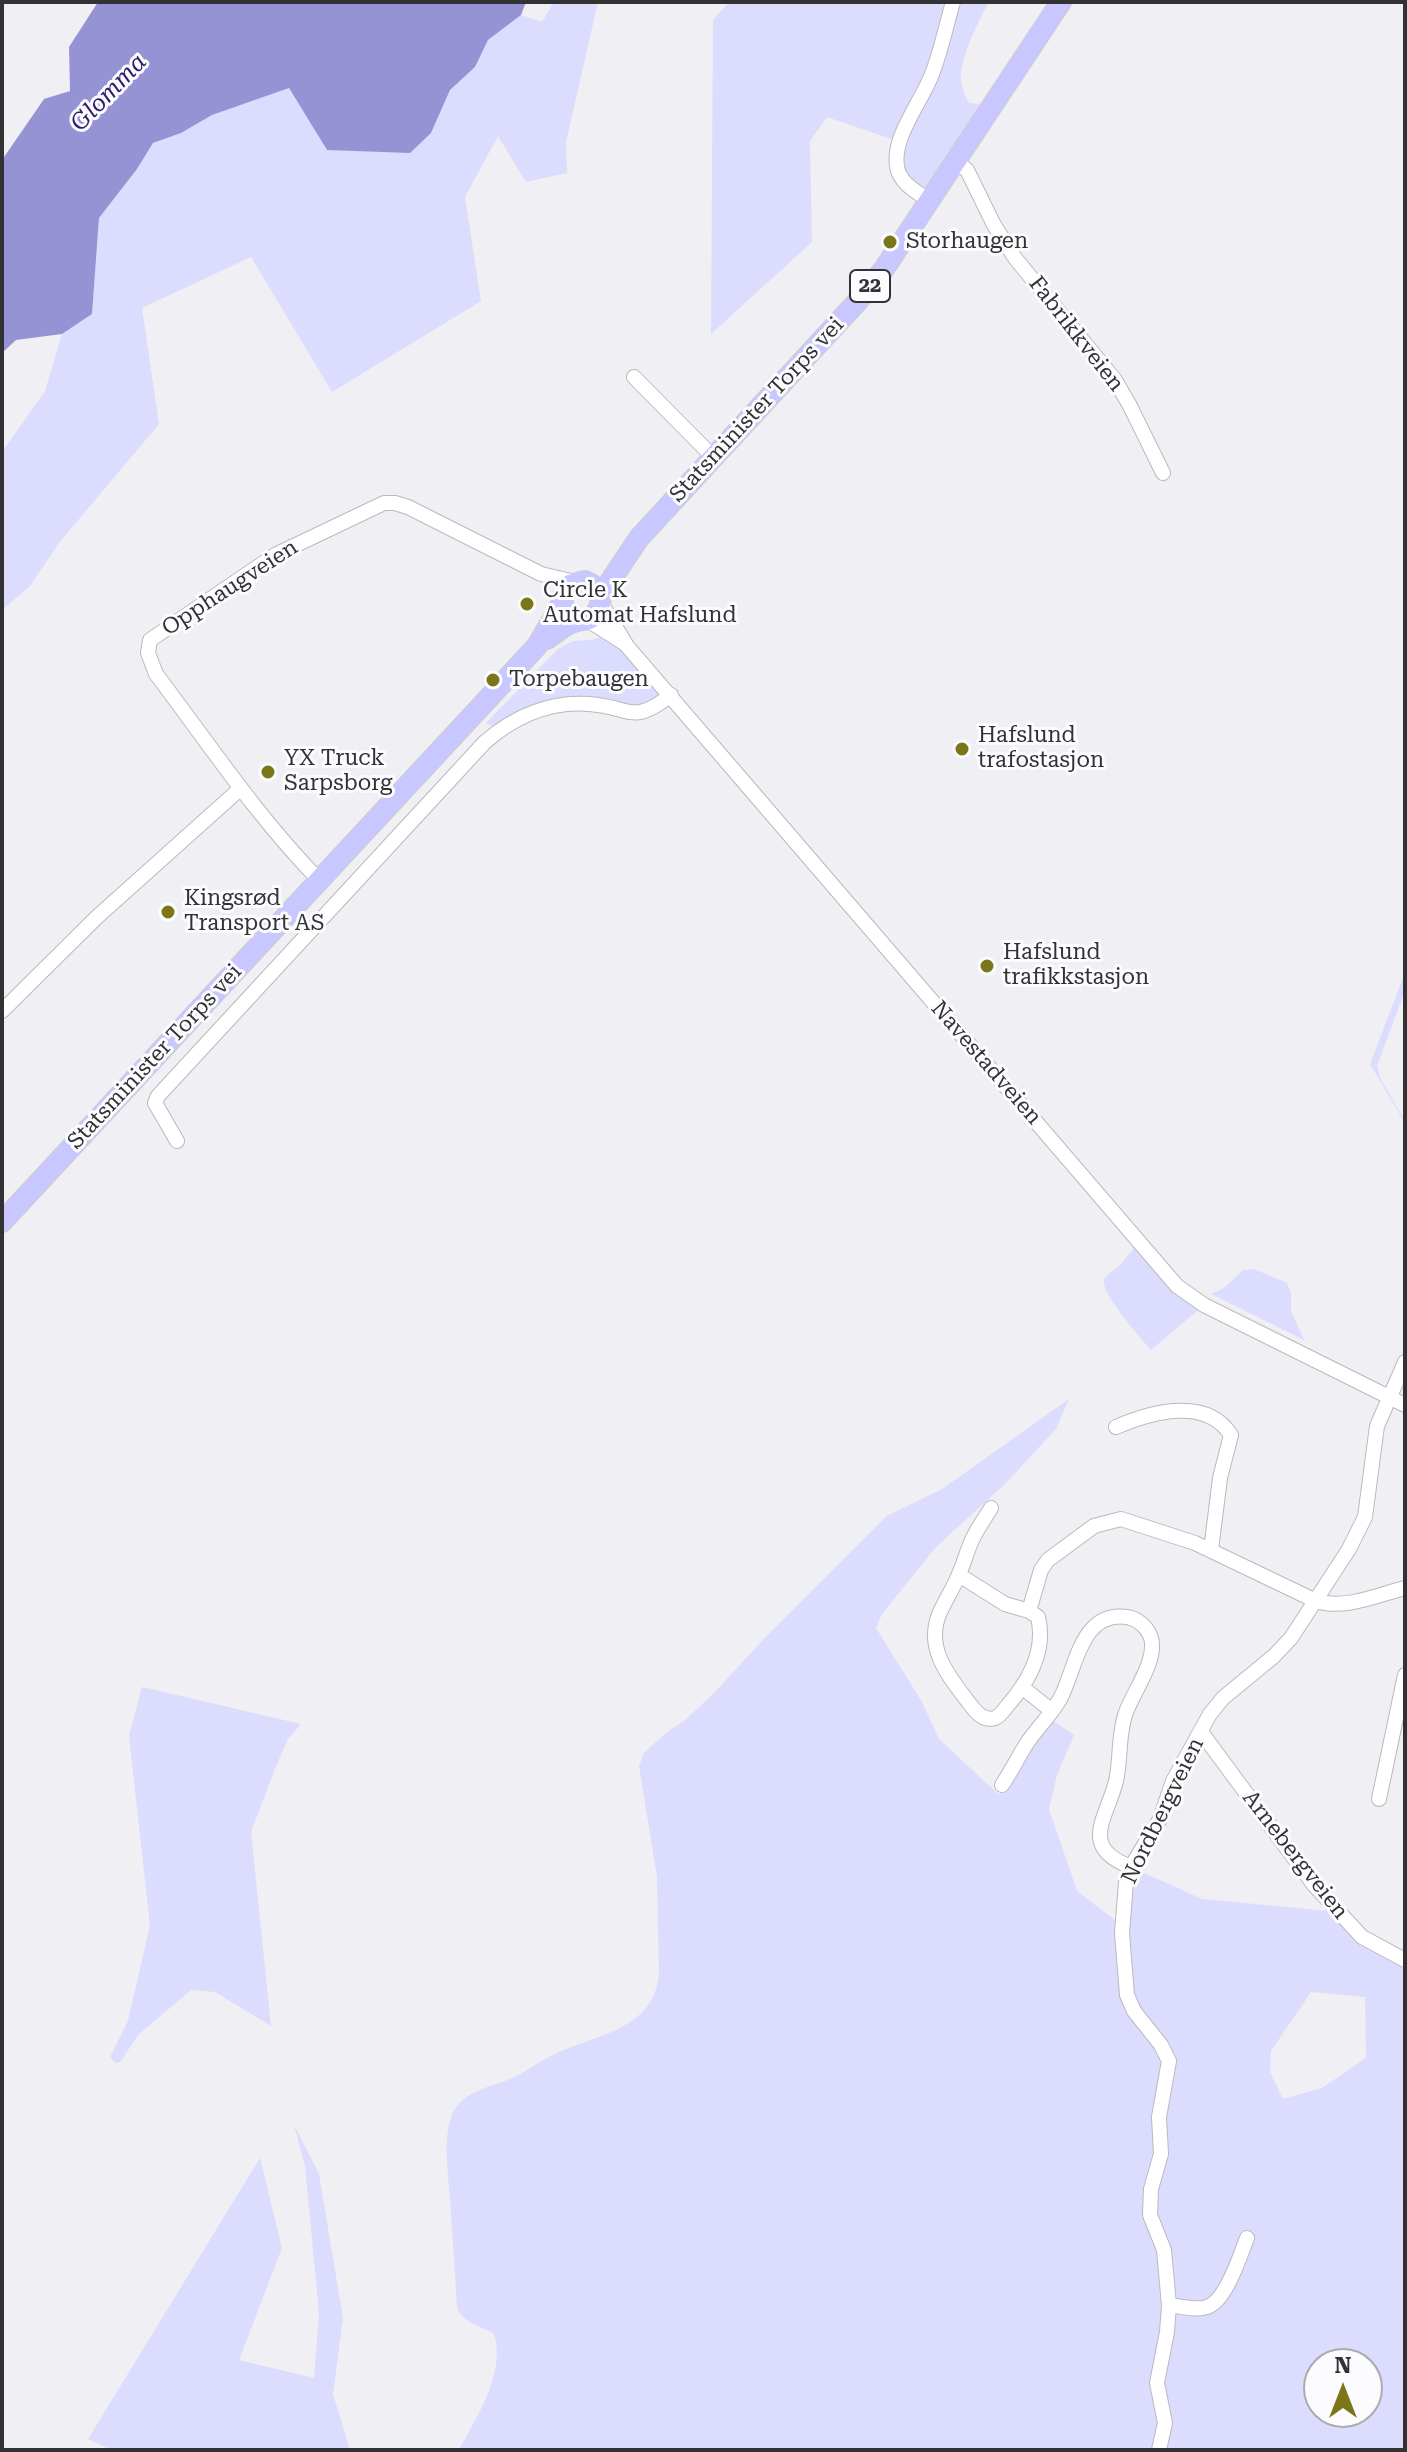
<!DOCTYPE html>
<meta charset="utf-8">
<style>
body{margin:0}
#map{position:relative;width:1407px;height:2452px;overflow:hidden;background:#efeff4;font-family:"Roboto Serif",serif}
canvas{display:block}
.frame{position:absolute;inset:0;border:4px solid #323234;pointer-events:none}
.north{position:absolute;left:1303px;top:2348px;width:80px;height:80px;box-sizing:border-box;background:#fcfcfe;border:2px solid #ababad;border-radius:50%;rotate:0deg;font-size:22px;font-weight:700;line-height:32px;text-align:center;color:#323234}
.north::after{content:'';display:block;margin:auto;width:28px;height:36px;background:#7c761a;clip-path:polygon(50% 0,100% 100%,50% 72%,0 100%)}
</style>
<div id="map">
<canvas width="1407" height="2452"></canvas>
<div class="frame"></div>
<div class="north">N</div>
</div>
<script>
const c = document.querySelector('canvas').getContext('2d');
c.lineJoin = 'round';
function paint(path, color) { c.fillStyle = color; c.fill(path, 'evenodd'); }
function trace(path, color, width, dash) { c.strokeStyle = color; c.lineWidth = width; c.lineCap = dash ? 'butt' : 'round'; c.setLineDash(dash || []); c.stroke(path); }
function label(font, color, halo, rows, align = 'center') {
  c.font = font + ' "Roboto Serif",serif'; c.lineWidth = 6; c.setLineDash([]); c.textBaseline = 'middle'; c.strokeStyle = halo; c.fillStyle = color; for (const [text, x, y, turn = 0] of rows) {
    c.save(); c.translate(x, y); c.rotate((+turn || 0) * Math.PI / 180); c.textAlign = isNaN(turn) ? turn : align; if (halo) c.strokeText(text, 0, 0); c.fillText(text, 0, 0); c.restore();
  }
}
paint(new Path2D(`
 M554,2H598L566,142L567,173L526,182L498,136L465,197L481,301L332,392L251,257L142,308L159,424L59,543L30,586L2,610V452L45,391L62,334L92,314L99,218L137,169L153,143L181,133L214,114L289,88L327,150L431,133L450,90L475,67L488,40L521,15L542,22Z
 M729,2H989C980,18 962,55 961,73C960,83 964,94 969,103L993,105L930,201L905,183L900,142L827,117L810,141L812,242L711,334L713,20Z
 M602,636L615,643L671,695L657,706L559,705L499,730L486,723L558,649L573,641L592,640Z
 M1405,973V990L1377,1066L1380,1078L1405,1121V1123L1370,1064Z
 M1139,1242L1204,1305L1151,1350C1142,1340 1100,1292 1104,1280C1105,1276 1114,1270 1118,1267C1126,1259 1132,1250 1139,1242Z
 M1254,1269L1287,1283L1291,1293V1311L1304,1340L1211,1294L1224,1288L1243,1270Z
 M1069,1399L1056,1429L1004,1485L936,1547L882,1614L876,1628L922,1702L939,1739L999,1795L1050,1719L1074,1735L1057,1775L1049,1809L1077,1891L1116,1921L1131,1867L1202,1899L1339,1912L1405,1960V2450H459C477,2416 506,2373 494,2334C482,2326 461,2322 457,2307C455,2270 452,2234 450,2197C448,2172 443,2142 451,2118C459,2092 488,2088 510,2079C525,2073 538,2062 553,2055C595,2034 651,2032 659,1976L657,1877L639,1766L644,1753L667,1732L684,1721L713,1694L763,1640L887,1516L942,1489ZM1311,1992L1365,1997L1366,2058L1322,2088L1283,2099L1270,2072L1271,2051ZM1319,2364H1367V2412H1319Z
 M142,1687L301,1724L288,1739L276,1766L251,1832L271,2026L215,1992L191,1990L139,2034L120,2062L116,2063L110,2057L128,2021L150,1925L129,1736Z
 M294,2125L319,2174L343,2318L333,2394L350,2450H112L88,2439L260,2158L282,2248L239,2360L314,2378L319,2313L305,2166Z`), '#dcdcfe');
paint(new Path2D(`
 M98,2H526L521,15L488,40L475,67L450,90L431,133L410,153L327,150L289,88L212,115L181,133L153,143L137,169L99,218L92,314L62,334L16,340L2,353V160L44,99L70,91L69,47Z`), '#9693d4');
const minor = new Path2D(`
 M956,161L967,170L994,225L1015,258L1115,380L1130,406L1163,473
 M930,201C917,192 899,183 897,166C892,137 922,101 932,74C941,51 946,26 953,2
 M634,377L713,457
 M601,603L627,646L1177,1286L1204,1305L1405,1405
 M586,619L624,643
 M320,881C258,818 209,744 156,674L148,653L150,640L275,555L384,503H395L408,507L541,574L575,582
 M2,1011L97,917L241,788
 M177,1141L155,1103L158,1096L485,742C514,717 550,701 589,704C632,707 631,726 671,695
 M1116,1427C1151,1412 1206,1396 1231,1435L1220,1478L1211,1550
 M959,1575L1005,1604L1029,1611L1038,1617C1046,1650 1029,1681 1008,1705C1005,1709 1000,1716 995,1718C981,1722 973,1708 966,1699C946,1673 925,1646 940,1612C946,1599 954,1587 959,1574C964,1563 967,1551 972,1540C977,1529 985,1518 991,1508
 M1029,1611L1041,1570L1048,1560L1094,1526L1121,1519L1195,1543L1316,1601C1345,1610 1377,1595 1405,1588
 M1023,1688L1052,1711
 M1201,1732L1314,1885L1362,1937L1405,1960
 M1002,1785C1011,1772 1018,1757 1027,1743C1037,1728 1051,1715 1060,1699C1076,1670 1080,1610 1127,1617C1136,1618 1146,1626 1150,1635C1160,1658 1132,1693 1125,1715C1118,1737 1121,1759 1116,1781C1107,1818 1078,1847 1131,1867
 M1379,1799L1405,1675
 M1169,2305C1180,2306 1196,2311 1207,2307C1226,2301 1240,2256 1247,2238
 M1159,2450L1165,2423L1157,2383L1167,2332L1169,2305L1164,2250L1150,2215L1151,2189L1161,2154L1159,2117L1169,2061L1161,2045L1134,2011L1127,1995L1122,1933L1126,1882L1131,1867L1160,1819L1173,1781L1210,1714L1223,1698L1274,1656L1291,1638L1349,1549L1365,1517L1377,1426L1405,1362`);
const highway = new Path2D(`
 M601,595L639,538L857,302L884,269L1061,2
 M547,639C566,626 566,622 589,619C606,607 604,588 585,581L570,585L562,597L564,609L577,619
 M2,1222L537,646L562,603`);
trace(minor, '#bababe', 16);
trace(highway, '#cecece', 22);
trace(minor, '#fff', 14);
trace(highway, '#c8c7ff', 20);
for (const [x, y, r, color] of [
 [890,242,8,"#7c761a"],
 [527,604,8,"#7c761a"],
 [493,680,8,"#7c761a"],
 [962,749,8,"#7c761a"],
 [268,772,8,"#7c761a"],
 [168,912,8,"#7c761a"],
 [987,966,8,"#7c761a"]
]) { const dot = new Path2D(); dot.arc(x, y, r, 0, 2 * Math.PI); c.fillStyle = color; c.fill(dot); trace(dot, '#fcfcfe', 3); }
for (const [x, y, w] of [
 [870,286,40]
]) { const box = new Path2D(); box.roundRect(x - w / 2, y - 16, w, 32, 6); c.fillStyle = '#fcfcfe'; c.fill(box); trace(box, '#323234', 2); }
label('bold 20px', '#323234', null, [
 ["22",870,286]
]);
label('22px', '#323234', '#fcfcfe', [
 ["Storhaugen",906,242],
 ["Circle K",543,591],
 ["Automat Hafslund",543,616],
 ["Torpebaugen",509,680],
 ["Hafslund",978,736],
 ["trafostasjon",978,761],
 ["YX Truck",284,759],
 ["Sarpsborg",284,784],
 ["Kingsrød",184,899],
 ["Transport AS",184,924],
 ["Hafslund",1003,953],
 ["trafikkstasjon",1003,978]
], 'left');
label('22px', '#323234', '#fcfcfe', [
 ["Fabrikkveien",1076,334,52],
 ["Statsminister Torps vei",757,410,-47],
 ["Opphaugveien",230,588,-33],
 ["Statsminister Torps vei",155,1057,-47],
 ["Navestadveien",986,1063,49],
 ["Nordbergveien",1163,1811,-64],
 ["Arnebergveien",1295,1855,52]
]);
label('italic 24px', '#2d1e69', '#fcfcfe', [
 ["Glomma",109,93,-46]
]);
</script>
